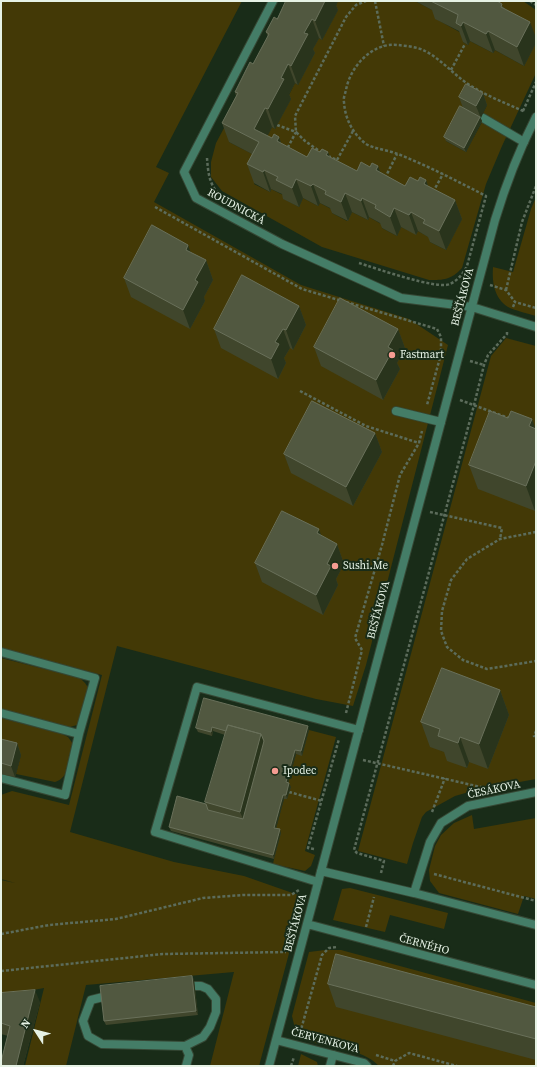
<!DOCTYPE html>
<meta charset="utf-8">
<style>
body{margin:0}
#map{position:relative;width:537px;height:1067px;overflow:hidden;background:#192c18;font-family:"Source Serif 4",serif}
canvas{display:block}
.frame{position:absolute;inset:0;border:2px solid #e6f2e5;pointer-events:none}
.north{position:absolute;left:16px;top:1011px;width:40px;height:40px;-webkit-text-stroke:3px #192c18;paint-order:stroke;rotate:306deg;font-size:11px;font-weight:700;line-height:16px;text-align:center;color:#e6f2e5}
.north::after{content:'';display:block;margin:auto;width:14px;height:18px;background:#e6f2e5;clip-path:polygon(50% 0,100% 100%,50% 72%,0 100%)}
</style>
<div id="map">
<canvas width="537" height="1067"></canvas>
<div class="frame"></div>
<div class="north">N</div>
</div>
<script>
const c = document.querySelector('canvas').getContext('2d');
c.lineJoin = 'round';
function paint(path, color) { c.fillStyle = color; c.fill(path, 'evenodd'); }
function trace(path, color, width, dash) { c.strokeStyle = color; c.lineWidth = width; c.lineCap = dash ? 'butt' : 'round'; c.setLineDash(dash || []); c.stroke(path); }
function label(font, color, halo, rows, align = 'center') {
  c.font = font + ' "Source Serif 4",serif'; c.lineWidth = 4; c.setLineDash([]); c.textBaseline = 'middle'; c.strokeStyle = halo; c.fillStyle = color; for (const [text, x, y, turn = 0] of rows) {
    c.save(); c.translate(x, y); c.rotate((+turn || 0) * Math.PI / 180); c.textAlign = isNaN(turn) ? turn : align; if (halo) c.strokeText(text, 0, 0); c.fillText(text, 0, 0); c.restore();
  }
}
paint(new Path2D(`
 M1,1H242L156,167L169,173L154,202L301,285L409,319L448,345L366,665L353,706L316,699L117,646L70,832L174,862L244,876L304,897L259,1066H210L234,972L86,985L66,1066H25L44,988L1,996V880L15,883L1,879V795L12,791L69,805L102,675L1,648Z
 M292,1H300L296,7L299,9L284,38L281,37L273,51L276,53L260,83L257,82L242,111L245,112L229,142L266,161L254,184L270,192L271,189L285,196L284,199L299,207L303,198L318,206L320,203L333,210L332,213L347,221L352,212L368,220L369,217L383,225L382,228L397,236L401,227L416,234L418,231L432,239L430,242L446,250L462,219L431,203L433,200L427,197L425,200L417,196L412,205L383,189L385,185L379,182L377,186L368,182L364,191L333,175L335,171L329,168L327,172L319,167L314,176L284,160L286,157L281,154L279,157L261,148L272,127L275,129L277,125L291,99L288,97L295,83L298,85L314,54L311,52L319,38L322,40L338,10L335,8L338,1H415L438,13L436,19L465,35L463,42L468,45L470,41L493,53L495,50L524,66L536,43V73L502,146L486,184L462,268C451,280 444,280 429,280L322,247L222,191L211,177V162L216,143ZM470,96L487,105L481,117L463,108ZM462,111L482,122L466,152L446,141Z
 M460,1H523L536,10V41Z
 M536,197V316C527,313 516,311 508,307C494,298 492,282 493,267L513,272L531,209Z
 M506,338L536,346V779L476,790L455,796L426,812L422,817L413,843L407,864L358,851L491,356ZM431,747L469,762L466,768L449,754Z
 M1,658L80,678L85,683L89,689L81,720L77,725L70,727L1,709Z
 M1,718L62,734L68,737L73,744C70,757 70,778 55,782L16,774L21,755L1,749Z
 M309,730L336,737L305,851L315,855L311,866L305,871L273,864L274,859L275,832L296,754L302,755Z
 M472,815L474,829L536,818V899L524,896L518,914L439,893L430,881L429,870L435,846L441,835L454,823Z
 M350,888L448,913L444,929L390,915L385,932L333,920L342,889Z
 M325,950H341L536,1003V1066H379C361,1047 330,1050 307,1040C303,1038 300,1035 296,1033L292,1016L309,952Z
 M301,1054L317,1062L318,1066H298Z`), '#433906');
const service = new Path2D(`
 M483,118L524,142
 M396,411L441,422
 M1,652L95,678L79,734
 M1,713L79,734L65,795L1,778
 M318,882L155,832L197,687L359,730
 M103,997L91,1000L83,1021L88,1036L102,1044L185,1046L189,1055L186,1066
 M185,1046L203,1037L210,1027L216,1012V999L208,989L201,986H195
 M330,1066L333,1055`);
const minor = new Path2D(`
 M273,1L184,172L196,198L282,244L401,298L472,307L536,327
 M321,871L414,893L536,925
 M414,893L430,842L441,823L468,806L536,792
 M307,924L536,985
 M276,1040L364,1063L367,1066
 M269,1066L495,220C506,184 519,150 536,117`);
trace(service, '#364835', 10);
trace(minor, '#364835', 10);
trace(new Path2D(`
 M375,1L384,46
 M530,1L536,5
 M451,70L465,44
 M523,111L536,82
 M277,125L296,132L287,149
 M322,153L305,141L296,132L295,116L346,17L356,5L366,1
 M328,156L337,160
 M207,158C208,171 209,187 221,195
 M337,160L353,131
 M385,178L397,154
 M433,192L443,174
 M155,207L302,289L342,301
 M359,263C375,268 437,290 450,284C458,280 463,274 467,266L486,196C457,181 428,166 398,154C388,150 375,149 366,144C353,134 345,119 344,102C343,99 345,94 346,90C350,67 372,42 398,45C406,46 418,47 425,51C441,59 453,74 468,84C486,96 506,103 525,112
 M490,285L506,290L515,302L536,308
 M506,290L522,222L536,186
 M346,302L437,329L441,337V354L427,405
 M513,307L515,302
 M470,361L484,365
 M300,391L366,426L419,443
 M460,400L511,419
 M430,512L502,528L500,539
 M536,532L500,539L467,559L451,580L442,611L441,631L447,647L463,660L487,669L536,661
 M346,713L362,650L355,638L382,545L400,475L419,443L422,431
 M536,731L534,736H536
 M363,760L485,788
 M289,792L322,801
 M432,812L445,778
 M314,849L308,848L339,739
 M381,873L384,861L357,853L354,850L473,409L484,365L488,355L507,334V332
 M434,874L536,901
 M366,927L374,897
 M1,934L49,925L116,919L203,898L243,895H291L299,890
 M1,971L163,954L286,952
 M300,1033L322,955L329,948L337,947
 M376,1055L395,1061
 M291,1066L294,1057
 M393,1066L395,1061L409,1053L457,1066`), '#5c6c5b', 2.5, [3, 2]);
trace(service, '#447d67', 8);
trace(minor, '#447d67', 8);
paint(new Path2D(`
 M286,1H338L336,5L338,10L322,40L319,38L313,49L315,53L298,85L295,83L289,94L291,99L275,129L272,127L267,136L272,138L279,137L281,143L307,157L320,152H328L330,157L357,171L370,167L378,166L380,172L405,186L418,181L426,180L428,186L455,200L462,219L446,250L430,242L428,237L418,231L416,235L401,227L397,236L382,228L380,223L369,217L368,220L352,212L348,221L332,213L330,208L320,203L318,206L303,198L299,207L283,199L282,194L271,189L270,192L254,183L247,164L252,154L229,142L222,123L236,96L235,92L253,64L268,37L266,32L277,19Z
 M415,1H497L536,38V43L524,66L495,50L493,53L470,41L468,45L463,42L459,31L435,19L432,10Z
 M483,93L487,105L480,117L482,121L466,152L446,141L444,137L463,108L459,97Z
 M188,245L190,252L206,260L213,280L204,297L205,301L190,329L131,297L124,278Z
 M299,306L306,325L293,350L290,348L284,358L286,363L278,379L221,348L214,329Z
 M398,329L405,348L397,363L400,369L383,400L321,366L314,347Z
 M535,428L536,429V509L535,511L478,489L469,465Z
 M375,433L382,452L353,506L291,473L284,454Z
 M321,536L337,544L344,564L336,579L338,585L323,615L262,582L255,563Z
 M500,690L509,715L488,769L469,762L467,768L447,761L444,752L430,747L421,722Z
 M204,698L309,730L302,756L296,754L288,783L291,787L287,799H284L276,828L281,833L274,859L171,831L169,827L206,804L205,802L225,735L213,731L212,736L198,732L196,728Z
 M1,739L17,743L21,755L15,777L1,774Z
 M192,976L194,980L198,1015L106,1025L104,1021Z
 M328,984L536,1007V1060L336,1007Z
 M1,993L40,1002L23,1066H1L8,1036L1,1034Z`), '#40462c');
paint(new Path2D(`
 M325,1H338L336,5L338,10L322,40L315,21Z
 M312,19L319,38L313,49L315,53L298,85L291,66L304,33Z
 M463,22L470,41L468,45L461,26Z
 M530,22L536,38V43L524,66L517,47Z
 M488,31L495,50L493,53L486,34Z
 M288,64L295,83L289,94L291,99L275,129L268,109L281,78Z
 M483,93L487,105L481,118L476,106Z
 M265,108L272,127L261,148L254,129Z
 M480,117L482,121L466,152L464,148Z
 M279,137L286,157L277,141Z
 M328,152L335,171L326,155Z
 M378,166L385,185L376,170Z
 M264,170L271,189L270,192L263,172Z
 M296,179L303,198L299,207L292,188Z
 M426,180L433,200L424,184Z
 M313,184L320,203L318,206L311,186Z
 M345,193L352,212L348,221L341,202Z
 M362,198L369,217L368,220L361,201Z
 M455,200L462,219L446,250L439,231Z
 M394,208L401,227L397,236L390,217Z
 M411,212L418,231L416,235L409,215Z
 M188,245L195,264L186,250Z
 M206,260L213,280L204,297L205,301L190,329L183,310L195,280Z
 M299,306L306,325L293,350L286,330Z
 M283,329L290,348L284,358L286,363L278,379L271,359L275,342Z
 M398,329L405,348L397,363L400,369L383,400L376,380L388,347Z
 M532,419L536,430L529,426Z
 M375,433L382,452L353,506L346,487Z
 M536,461V509L535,511L526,486Z
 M319,529L326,549L317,533Z
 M337,544L344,564L336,579L338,585L323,615L316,595L327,564Z
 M500,690L509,715L488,769L479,744Z
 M308,726L309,730L302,756L301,751Z
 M212,727L213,731L212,736L211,732Z
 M261,734L265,746L245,823L240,812Z
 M460,737L469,762L467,768L458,743Z
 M17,743L21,755L15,777L11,766Z
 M295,750L296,754L287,787L286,782Z
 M289,783L291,787L287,799L286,795Z
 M283,795L284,799L275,832L274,828Z
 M280,829L281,833L274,859L273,855Z
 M192,976L194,980L198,1015L196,1011Z
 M35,990L40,1002L23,1066H16Z`), '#29341c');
const building = new Path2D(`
 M286,1H325L315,21L312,19L304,33L308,34L291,66L288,64L281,78L284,79L268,109L265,108L254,129L272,138L274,134L279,137L277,141L307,157L312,148L320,152L322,149L328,152L326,155L357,171L361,162L370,167L372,163L378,166L376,170L405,186L410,177L418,181L420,177L426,180L424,184L455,200L439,231L423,223L425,220L411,212L409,215L394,208L390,217L375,208L376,205L362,198L361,201L345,193L341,202L325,194L326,191L313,184L311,186L296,179L292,188L276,180L278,177L264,170L263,172L247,164L259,142L222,123L238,93L235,92L250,62L253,64L269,34L266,32L274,17L277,19Z
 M431,1H497L502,4L501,7L530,22L517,47L488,31L486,34L463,22L461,26L456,23L458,15Z
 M466,84L483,93L476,106L459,97Z
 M460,106L480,117L464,148L444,137Z
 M152,225L188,245L186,250L206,260L195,280L198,282L183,310L124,278Z
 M242,275L299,306L286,330L283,329L275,342L279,344L271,359L214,329Z
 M340,298L398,329L388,347L393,350L376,380L314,347Z
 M312,401L375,433L346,487L284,454Z
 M490,411L508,418L511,411L532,419L529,426L536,429V461L526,486L469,465Z
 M282,511L319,529L317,533L337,544L327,564L331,566L316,595L255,563Z
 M442,668L500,690L479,744L460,737L458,743L438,736L440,729L421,722Z
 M204,698L308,726L301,751L295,750L286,782L289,783L286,795H283L274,828L280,829L273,855L169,827L177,796L206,804L208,810L243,819L264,741L261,734L228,725L226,731L212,727L211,732L196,728Z
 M228,725L261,734L240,812L205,802Z
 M1,739L17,743L11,766L1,763Z
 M336,954L536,1007V1039L328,984Z
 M192,976L196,1011L104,1021L100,986Z
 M35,990L16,1066H1V1062L10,1026L1,1023V993Z`);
paint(building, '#515840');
trace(building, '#69705a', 1);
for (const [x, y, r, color] of [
 [392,355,4,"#f59c92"],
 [335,566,4,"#f59c92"],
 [275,771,4,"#f59c92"]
]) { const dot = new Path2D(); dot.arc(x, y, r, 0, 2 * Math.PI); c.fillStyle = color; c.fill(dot); trace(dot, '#192c18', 1.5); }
label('11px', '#e6f2e5', '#192c18', [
 ["ROUDNICKÁ",236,207,28],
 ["BEŠŤÁKOVA",463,297,-75],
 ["BEŠŤÁKOVA",379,610,-75],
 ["ČESÁKOVA",494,790,-12],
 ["BEŠŤÁKOVA",296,923,-75],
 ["ČERNÉHO",424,945,15],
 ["ČERVENKOVA",325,1041,15]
]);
label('11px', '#e6f2e5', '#192c18', [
 ["Fastmart",400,355],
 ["Sushi.Me",343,566],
 ["Ipodec",283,771]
], 'left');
</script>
